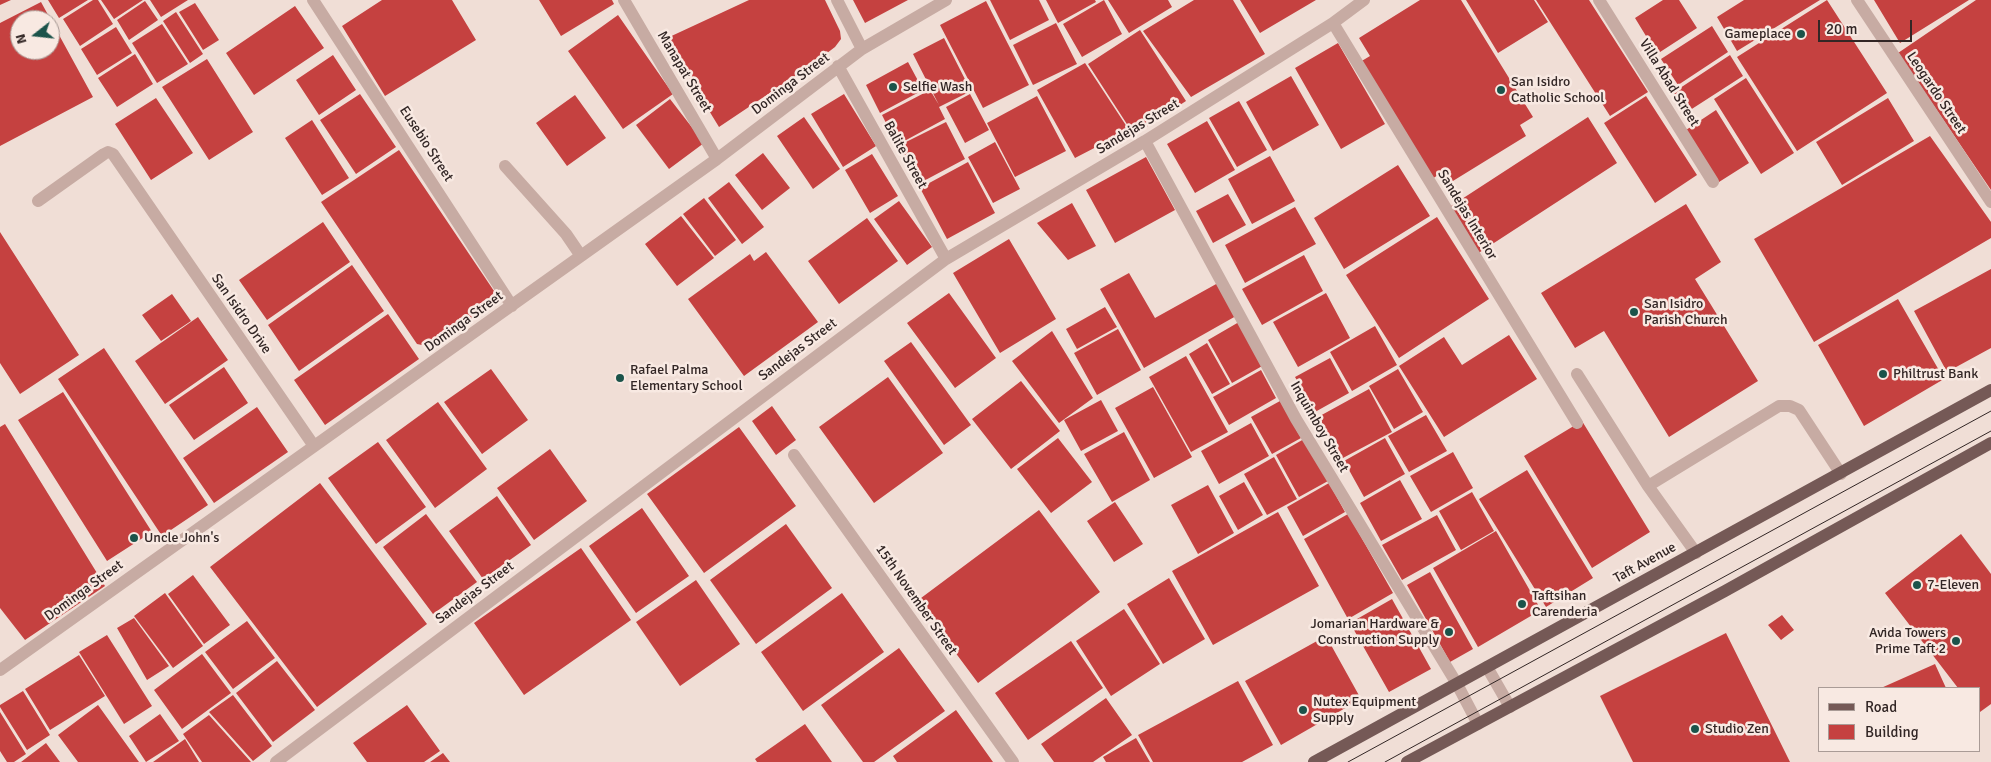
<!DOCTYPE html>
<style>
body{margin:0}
#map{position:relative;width:1991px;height:762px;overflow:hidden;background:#f0ded6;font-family:Signika,sans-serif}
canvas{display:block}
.legend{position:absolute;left:1818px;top:687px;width:162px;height:65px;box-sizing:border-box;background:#f8e9e2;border:1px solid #a99b96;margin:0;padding:6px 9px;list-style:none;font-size:15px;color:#322625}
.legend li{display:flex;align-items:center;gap:10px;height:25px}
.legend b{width:25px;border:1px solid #a99b96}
.north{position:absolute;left:10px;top:10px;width:50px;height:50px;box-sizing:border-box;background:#f8e9e2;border:1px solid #a99b96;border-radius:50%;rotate:254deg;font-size:14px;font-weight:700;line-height:20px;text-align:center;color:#322625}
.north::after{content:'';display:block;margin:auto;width:18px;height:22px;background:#1b534a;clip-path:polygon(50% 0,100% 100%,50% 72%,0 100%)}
.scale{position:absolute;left:1818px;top:20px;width:94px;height:22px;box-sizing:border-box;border:2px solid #322625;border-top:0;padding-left:6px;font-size:15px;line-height:18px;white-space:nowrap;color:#322625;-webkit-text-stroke:4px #f8e9e2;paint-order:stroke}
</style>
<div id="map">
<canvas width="1991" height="762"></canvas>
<ul class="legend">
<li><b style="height:6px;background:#755956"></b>Road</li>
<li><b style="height:14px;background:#c54140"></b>Building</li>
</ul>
<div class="north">N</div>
<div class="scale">20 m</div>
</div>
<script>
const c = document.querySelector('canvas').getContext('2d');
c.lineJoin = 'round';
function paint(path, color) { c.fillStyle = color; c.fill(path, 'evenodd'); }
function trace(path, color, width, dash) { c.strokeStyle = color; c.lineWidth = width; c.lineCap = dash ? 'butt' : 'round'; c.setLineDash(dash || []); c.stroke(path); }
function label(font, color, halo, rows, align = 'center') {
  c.font = font + ' Signika,sans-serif'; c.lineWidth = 5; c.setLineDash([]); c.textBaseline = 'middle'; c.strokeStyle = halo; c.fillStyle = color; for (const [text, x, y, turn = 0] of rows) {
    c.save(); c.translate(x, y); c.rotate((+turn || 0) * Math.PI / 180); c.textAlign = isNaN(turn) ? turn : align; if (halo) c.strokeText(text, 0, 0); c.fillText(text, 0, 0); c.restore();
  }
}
paint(new Path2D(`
 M0,0H11L0,5Z
 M48,0H88L59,18Z
 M93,0H98L113,24L80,46L63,19Z
 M101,0H143L114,19Z
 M150,0H188L161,17Z
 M382,0H452L476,40L385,96L342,26Z
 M539,0H612L614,4L561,36Z
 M749,0H825L840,31L841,39L835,47L810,66L719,127L665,39Z
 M853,0H908L865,23Z
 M990,0H1039L1049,20L1010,40Z
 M1046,0H1095L1096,2L1058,23Z
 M1104,0L1122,34L1082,57L1063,24Z
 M1108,0H1168L1172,7L1129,33Z
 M1194,0H1233L1265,54L1191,97L1143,31Z
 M1240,0H1316L1260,33Z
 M1420,0H1461L1533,117L1520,125L1526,136L1448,184L1441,173L1432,179L1360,62L1370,56L1359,38Z
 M1466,0H1534L1548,22L1498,53Z
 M1536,0H1589L1648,92L1610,116Z
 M1663,0H1679L1697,28L1657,54L1635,18Z
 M1744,0H1820L1737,51L1717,17Z
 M1827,0L1887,93L1797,151L1737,57Z
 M1874,0H1969L1900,43Z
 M1976,0H1991V190L1898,53Z
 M145,1L158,20L129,40L117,20Z
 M986,1L1029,85L983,108L940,25Z
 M41,2L93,97L0,146V23ZM20,20H50V50H20Z
 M195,3L219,40L203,50L179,12Z
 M295,6L324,48L254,95L226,53Z
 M176,12L203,54L190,63L163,21Z
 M618,15L673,94L623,129L568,51Z
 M1056,23L1077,64L1033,85L1013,45Z
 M162,24L188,64L157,83L132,43Z
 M1712,26L1728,52L1678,85L1661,59Z
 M116,27L132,53L97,75L81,49Z
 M1140,30L1186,101L1134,135L1088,64Z
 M944,38L971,91L939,107L945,119L897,145L882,115L930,90L939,105L913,54Z
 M1338,43L1385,124L1341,149L1295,68Z
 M135,54L153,84L117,107L98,78Z
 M333,55L356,90L319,115L296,80Z
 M1730,55L1743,76L1684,114L1671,94Z
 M207,59L253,132L209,160L162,87Z
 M908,62L923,90L880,113L866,85Z
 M1085,63L1129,130L1075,158L1037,90Z
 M1291,76L1319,125L1273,151L1246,102Z
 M1746,78L1794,153L1761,174L1714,99Z
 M360,94L396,147L356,174L320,120Z
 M844,94L876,146L843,167L811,114Z
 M970,94L989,130L965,143L946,107Z
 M575,95L606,138L567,166L536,123Z
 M1037,96L1066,151L1015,177L987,123Z
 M1646,96L1697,175L1655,203L1604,123Z
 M156,98L193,153L151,180L115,124Z
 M1888,98L1914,141L1842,185L1816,142Z
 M670,99L704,143L669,169L636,125Z
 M1239,101L1267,150L1237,167L1209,118Z
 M1716,110L1749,163L1719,182L1686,130Z
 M804,117L840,169L813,189L777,136Z
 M1588,117L1617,163L1477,254L1448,208Z
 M312,120L349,178L322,195L285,138Z
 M1207,121L1235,170L1195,193L1167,144Z
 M946,122L965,159L918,184L898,146Z
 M1930,136L1991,222V238L1814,342L1754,239Z
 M995,142L1020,189L993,203L968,157Z
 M399,150L494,291L487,309L436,344L427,346L417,344L321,202Z
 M763,153L790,188L762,210L735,175Z
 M872,154L898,196L870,213L845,170Z
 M1270,156L1295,201L1252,224L1228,179Z
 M1146,157L1175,210L1115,243L1086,190Z
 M968,162L995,213L947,239L920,188Z
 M1398,165L1430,216L1344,269L1314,218Z
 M729,182L764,227L742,244L708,198Z
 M1228,194L1246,225L1213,243L1196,211Z
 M704,198L736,240L715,256L683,214Z
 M899,201L932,247L907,265L874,219Z
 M1072,203L1096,246L1068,260L1037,223Z
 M1686,204L1721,262L1695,279L1758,381L1669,437L1604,331L1575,348L1541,293Z
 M1295,207L1316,244L1245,283L1225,245Z
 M681,216L714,258L677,286L645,244Z
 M1437,217L1489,299L1399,358L1346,275Z
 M867,218L898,261L839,304L808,261Z
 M323,222L350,262L267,320L239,280Z
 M0,232L79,355L20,394L0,363Z
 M1009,239L1056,319L1000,353L953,273Z
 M766,252L818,322L744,376L688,299L750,254L754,261Z
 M1304,255L1323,291L1262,325L1242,289Z
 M352,265L384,311L299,371L268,325Z
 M1991,269V348L1947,372L1914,311Z
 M1129,273L1155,318L1218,283L1236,316L1144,368L1100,289Z
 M949,293L996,358L955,388L907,323Z
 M1326,293L1350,338L1298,367L1273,322Z
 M172,294L191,321L161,341L142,315Z
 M1898,299L1944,379L1864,426L1818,345Z
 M1105,307L1117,327L1077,349L1066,329Z
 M388,314L419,359L325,425L294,380Z
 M198,317L228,360L165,404L135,361Z
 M1239,322L1264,365L1232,383L1208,340Z
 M1375,326L1397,365L1352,391L1330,352Z
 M1118,329L1141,370L1097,395L1074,353Z
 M1052,331L1093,398L1059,423L1012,361Z
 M1509,335L1537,379L1444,437L1399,366L1444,337L1462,365Z
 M911,342L971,425L944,445L884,361Z
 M1207,343L1230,384L1212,394L1189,354Z
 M104,348L208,505L162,536L58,379Z
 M1186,356L1228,432L1191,452L1149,377Z
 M1330,358L1349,393L1315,412L1295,377Z
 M224,367L248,403L194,440L169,405Z
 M491,369L528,420L482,454L444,402Z
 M1398,369L1423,412L1394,429L1369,386Z
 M1261,370L1276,398L1229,425L1213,397Z
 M888,377L943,453L874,503L819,427Z
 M1021,381L1060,431L1011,469L972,419Z
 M1153,387L1192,457L1154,478L1115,408Z
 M1369,389L1392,432L1341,459L1318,417Z
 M63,392L152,532L107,561L18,420Z
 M1101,400L1118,431L1081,451L1064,420Z
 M1280,401L1301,438L1272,454L1251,417Z
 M438,402L487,469L435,508L386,440Z
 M772,406L796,440L776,455L752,421Z
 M257,407L288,452L214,503L183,458Z
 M1426,415L1447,451L1409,472L1388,436Z
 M1582,421L1650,532L1592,568L1524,456Z
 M1251,423L1269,456L1219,484L1201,451Z
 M5,424L105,586L25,640L0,608V427Z
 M739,427L796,506L704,573L647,494Z
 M1124,432L1150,480L1112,502L1084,454Z
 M1058,438L1092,482L1051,513L1017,469Z
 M1385,438L1405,474L1364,497L1344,461Z
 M1304,439L1328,481L1299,497L1276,455Z
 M378,442L426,507L376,544L328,478Z
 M550,449L587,501L534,540L497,488Z
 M1453,452L1473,488L1431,512L1410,476Z
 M1274,457L1297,499L1267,515L1244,474Z
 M1527,470L1593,578L1546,607L1479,499Z
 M1400,480L1422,519L1381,541L1360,503Z
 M1244,482L1263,515L1238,530L1219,496Z
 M320,483L427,624L317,707L210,567Z
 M1329,483L1345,512L1303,536L1287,507Z
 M1208,485L1234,533L1198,554L1171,505Z
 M1472,492L1494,531L1461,550L1439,511Z
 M497,496L531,545L483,579L449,531Z
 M1115,502L1143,544L1114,562L1087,521Z
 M642,508L689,576L636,613L589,546Z
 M1039,510L1100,592L978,683L917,601Z
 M1278,512L1319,586L1213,645L1172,571Z
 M426,514L477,582L433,614L383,547Z
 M1348,514L1393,593L1348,619L1304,539Z
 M1437,515L1456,550L1402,580L1382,545Z
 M786,524L832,588L756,644L710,580Z
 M1496,531L1541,610L1478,647L1433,568Z
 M1961,534L1991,574V704L1980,712V688H1958L1885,593Z
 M581,548L631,620L524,695L474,623Z
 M1430,572L1473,649L1450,662L1407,585Z
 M193,575L230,625L204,644L168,594Z
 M1169,578L1205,639L1163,664L1127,604Z
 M696,580L740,644L680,686L636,622Z
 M165,593L203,646L173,668L134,616Z
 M842,593L884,652L803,711L761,652Z
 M1392,599L1431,669L1389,692L1350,623Z
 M1124,609L1160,664L1111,696L1076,641Z
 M1782,615L1794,630L1781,640L1768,625Z
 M134,618L169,666L147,680L117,628Z
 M247,621L275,658L233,689L205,652Z
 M1726,633L1790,762H1633L1600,696Z
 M107,635L152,706L124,724L79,652Z
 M1326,636L1361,699L1281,745L1245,681Z
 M1071,641L1103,688L1028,740L995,693Z
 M899,648L945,711L874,762H863L821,705Z
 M202,654L231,693L182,729L154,690Z
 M79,655L105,696L50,730L25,689Z
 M277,661L315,710L273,742L236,693Z
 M1935,664L1946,688H1881Z
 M1238,681L1273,745L1242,762H1153L1138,735Z
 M23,691L50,735L27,750L0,707V705Z
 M233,695L272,746L253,761L209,712Z
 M1106,698L1132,735L1093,762H1054L1041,744Z
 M98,705L139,762H78L58,735Z
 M407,705L440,751L424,762H367L353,743Z
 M956,710L993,762H897L893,756Z
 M0,712L26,754L14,762H7L0,751Z
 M160,714L179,741L146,762L129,736Z
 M209,715L251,762H202L183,734Z
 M805,724L832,762H757L755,759Z
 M1136,738L1150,762H1106L1103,757Z
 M185,739L199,762H153Z
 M46,743L60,762H21Z
 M443,753L450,762H430Z`), '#c54140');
trace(new Path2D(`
 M313,0L512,306
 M624,0L717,159
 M837,0L862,49
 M1599,0L1713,182
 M1857,0L1991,202
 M1333,23L1577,423
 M838,66L946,259
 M1145,141L1296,419L1457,684L1478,724
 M505,166L566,234L581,256
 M38,201L104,154L108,152L113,154L314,446
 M1577,374L1648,486L1696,553
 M794,455L1013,762
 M1648,486L1779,406H1790L1799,410L1841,474
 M1487,667L1510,707
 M0,670L717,159L862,49L946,0
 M276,762L946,259L1145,141L1333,23L1364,0`), '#c7aba3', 12);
trace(new Path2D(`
 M1314,762L1991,390
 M1407,762L1725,591L1991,443`), '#755956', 12);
trace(new Path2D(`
 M1348,762L1991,411
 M1385,762L1991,431`), '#322625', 1);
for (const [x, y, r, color] of [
 [1801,34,5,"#1b534a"],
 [893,87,5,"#1b534a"],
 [1501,90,5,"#1b534a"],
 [1634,312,5,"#1b534a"],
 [1883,374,5,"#1b534a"],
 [620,378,5,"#1b534a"],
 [134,538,5,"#1b534a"],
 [1917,585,5,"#1b534a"],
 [1522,604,5,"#1b534a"],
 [1449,632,5,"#1b534a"],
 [1956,641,5,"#1b534a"],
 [1303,710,5,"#1b534a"],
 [1695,729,5,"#1b534a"]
]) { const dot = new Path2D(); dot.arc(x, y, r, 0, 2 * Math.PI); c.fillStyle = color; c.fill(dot); trace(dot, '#f8e9e2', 2); }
label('14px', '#322625', '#f8e9e2', [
 ["Gameplace",1791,34,"right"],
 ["San Isidro",1511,82],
 ["Catholic School",1511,98],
 ["Selfie Wash",903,87],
 ["San Isidro",1644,304],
 ["Parish Church",1644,320],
 ["Rafael Palma",630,370],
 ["Elementary School",630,386],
 ["Philtrust Bank",1893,374],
 ["Uncle John's",144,538],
 ["7-Eleven",1927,585],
 ["Taftsihan",1532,596],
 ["Carenderia",1532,612],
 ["Jomarian Hardware &",1439,624,"right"],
 ["Construction Supply",1439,640,"right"],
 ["Avida Towers",1946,633,"right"],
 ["Prime Taft 2",1946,649,"right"],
 ["Nutex Equipment",1313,702],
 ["Supply",1313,718],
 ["Studio Zen",1705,729]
], 'left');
label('14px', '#322625', '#f8e9e2', [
 ["Manapat Street",684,72,59],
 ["Villa Abad Street",1669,83,58],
 ["Dominga Street",791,84,-37],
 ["Leogardo Street",1936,93,56],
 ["Sandejas Street",1138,127,-31],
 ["Eusebio Street",426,144,57],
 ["Balite Street",905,155,61],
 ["Sandejas Interior",1467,215,59],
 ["San Isidro Drive",241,314,55],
 ["Dominga Street",464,322,-36],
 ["Sandejas Street",798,350,-37],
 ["Inquimboy Street",1319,427,60],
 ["Taft Avenue",1645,563,-29],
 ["Dominga Street",84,591,-36],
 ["Sandejas Street",475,593,-37],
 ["15th November Street",916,600,55]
]);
</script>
